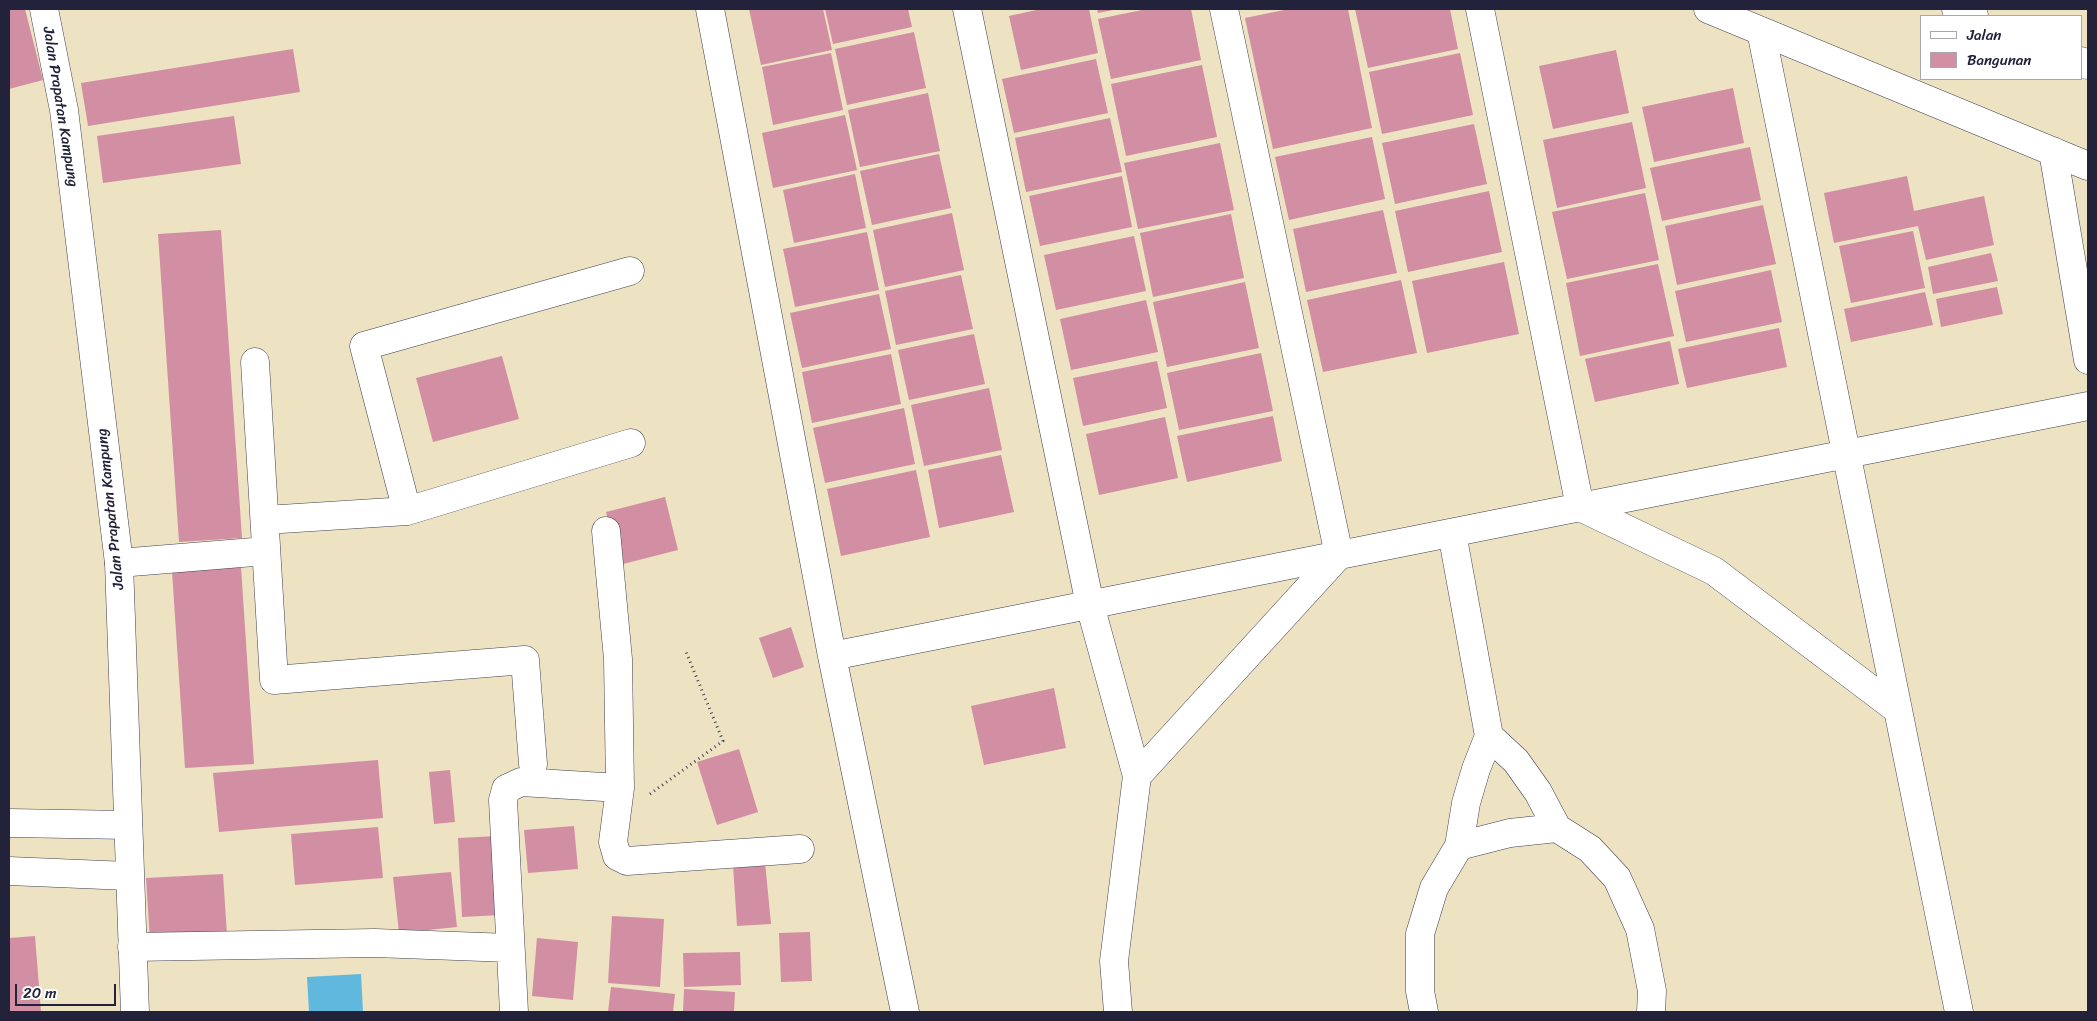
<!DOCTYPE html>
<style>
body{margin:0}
#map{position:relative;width:2097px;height:1021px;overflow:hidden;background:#ede2c2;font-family:Sriracha,sans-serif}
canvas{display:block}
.frame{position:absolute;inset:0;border:10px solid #22223b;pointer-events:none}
.legend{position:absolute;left:1920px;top:15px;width:162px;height:65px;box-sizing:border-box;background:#fff;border:1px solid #a7a7b1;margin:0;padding:6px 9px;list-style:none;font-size:15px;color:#22223b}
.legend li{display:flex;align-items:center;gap:10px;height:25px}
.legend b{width:25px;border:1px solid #a7a7b1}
.scale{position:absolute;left:15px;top:984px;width:101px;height:22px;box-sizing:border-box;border:2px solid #22223b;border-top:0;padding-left:6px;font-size:15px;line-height:18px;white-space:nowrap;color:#22223b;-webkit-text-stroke:4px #fff;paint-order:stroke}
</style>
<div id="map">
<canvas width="2097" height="1021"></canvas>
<div class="frame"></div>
<ul class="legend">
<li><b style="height:6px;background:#fff"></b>Jalan</li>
<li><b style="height:14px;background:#d28ea2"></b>Bangunan</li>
</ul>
<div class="scale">20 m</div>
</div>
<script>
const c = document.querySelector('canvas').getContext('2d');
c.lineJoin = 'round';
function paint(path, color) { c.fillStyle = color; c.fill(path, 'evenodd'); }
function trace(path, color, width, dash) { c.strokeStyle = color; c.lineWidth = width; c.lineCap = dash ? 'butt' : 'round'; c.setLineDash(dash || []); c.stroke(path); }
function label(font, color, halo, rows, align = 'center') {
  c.font = font + ' Sriracha,sans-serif'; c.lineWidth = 4; c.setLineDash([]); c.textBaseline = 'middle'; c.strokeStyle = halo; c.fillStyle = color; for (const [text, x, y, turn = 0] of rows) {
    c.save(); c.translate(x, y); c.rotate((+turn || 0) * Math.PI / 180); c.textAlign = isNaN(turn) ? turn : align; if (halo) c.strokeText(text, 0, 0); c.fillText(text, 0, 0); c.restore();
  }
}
paint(new Path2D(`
 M361,974L363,1012H309L307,977Z`), '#61b8de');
paint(new Path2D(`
 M9,9H25L43,80L9,89Z
 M749,9H823L832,50L761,65Z
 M825,9H908L912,27L833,44Z
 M1041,9H1089L1098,53L1021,70L1009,16Z
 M1097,9H1113V10L1098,13Z
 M1147,9H1191L1201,60L1111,79L1098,19Z
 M1289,9H1348L1372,128L1273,149L1245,18Z
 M1355,9H1450L1458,49L1368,68Z
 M914,32L926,88L847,105L835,49Z
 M293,49L300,92L88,126L81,83Z
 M1616,50L1629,113L1553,129L1539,66Z
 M831,53L843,110L773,125L762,67Z
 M1460,53L1473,115L1382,134L1369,72Z
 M1096,59L1108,113L1014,133L1002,79Z
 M1202,65L1217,137L1126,156L1111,84Z
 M1733,88L1744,143L1654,162L1642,107Z
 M928,93L940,151L860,167L848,110Z
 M845,115L857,170L773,188L762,133Z
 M234,116L241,164L103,183L97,136Z
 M1110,118L1122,172L1026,192L1015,138Z
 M1632,122L1646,188L1557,208L1543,140Z
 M1474,124L1487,184L1395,204L1382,143Z
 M1372,137L1385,199L1289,220L1275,157Z
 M1220,143L1234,210L1138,229L1124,163Z
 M1750,147L1761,200L1662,221L1650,168Z
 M939,154L951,208L872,225L860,171Z
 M855,174L866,228L794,243L783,190Z
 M1122,176L1132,227L1040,246L1029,196Z
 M1907,176L1914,211L1984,196L1994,245L1926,260L1918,226L1834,243L1824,193Z
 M1489,191L1502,252L1408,272L1395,211Z
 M1645,193L1659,260L1567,279L1552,212Z
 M1763,205L1776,264L1677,285L1665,226Z
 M1383,210L1397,273L1306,292L1293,229Z
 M952,213L964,270L885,287L873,230Z
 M1231,214L1244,278L1153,297L1140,233Z
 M221,230L242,538L179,542L158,234Z
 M1913,231L1925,288L1851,303L1839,246Z
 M867,232L879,290L795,307L783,249Z
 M1134,236L1146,291L1056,310L1044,255Z
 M1991,253L1998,281L1933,294L1928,267Z
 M1504,262L1519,334L1427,353L1412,281Z
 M1658,264L1674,336L1580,356L1566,283Z
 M1771,270L1782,322L1686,342L1675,291Z
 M961,275L973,329L896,345L885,291Z
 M1401,280L1417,353L1323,372L1307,300Z
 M1245,282L1259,348L1167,367L1153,302Z
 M1997,287L2003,314L1941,327L1936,299Z
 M1925,292L1933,325L1851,342L1844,309Z
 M879,294L891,349L802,368L790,313Z
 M1146,300L1158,352L1071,370L1060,319Z
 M1779,328L1787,367L1687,388L1678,349Z
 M974,334L985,384L909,400L898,350Z
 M1670,341L1679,384L1595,402L1585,359Z
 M1261,353L1273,411L1179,430L1167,373Z
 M891,354L901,404L812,423L802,372Z
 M502,356L519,419L433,442L416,378Z
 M1157,361L1167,408L1083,426L1073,378Z
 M989,388L1002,450L924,466L911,405Z
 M904,408L915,464L825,483L813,428Z
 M1273,416L1282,461L1187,482L1177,436Z
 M1165,417L1178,478L1099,495L1086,434Z
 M1001,455L1014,512L939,528L928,470Z
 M916,470L930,537L841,556L827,489Z
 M665,497L678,550L619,565L606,512Z
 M241,567L254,764L185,768L172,571Z
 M791,627L804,667L773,678L759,638Z
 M1054,688L1066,748L984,765L971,706Z
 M739,749L758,812L717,825L697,762Z
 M378,760L383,818L219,832L213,773Z
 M450,770L455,822L434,824L429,772Z
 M574,826L578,869L528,873L524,830Z
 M378,827L383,878L295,885L291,834Z
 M498,836L501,915L462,917L458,838Z
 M765,862L771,924L737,926L733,865Z
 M451,872L457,927L399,933L393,877Z
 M223,874L227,935L150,940L146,878Z
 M612,916L664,919L660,987L608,983Z
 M810,932L812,981L781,982L779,933Z
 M35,936L41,1012H9V938Z
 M537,938L578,942L573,1000L532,996Z
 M740,952L741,985L684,987L683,953Z
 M611,987L675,994L673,1012H608Z
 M684,989L735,992L734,1012H683Z`), '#d28ea2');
const minor = new Path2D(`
 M710,9L832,656L905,1012
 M967,9L1090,605L1137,776
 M1480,9L1580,507L1714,571L1898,710
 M1708,9L2088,166
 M1761,31L1959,1012
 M2053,151L2088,360
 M255,362L274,680L525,660L533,764
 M407,511L364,346L630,271
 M265,520L407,511L631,443
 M606,531L618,659L620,788
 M1452,533L1489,736
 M119,563L266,551
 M832,656L2088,406
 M9,823L128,825
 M1459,846L1510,833L1557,828
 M9,871L128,876
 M132,947L375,943L510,948
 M514,1012L503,800L506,789L521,782L620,788L613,842L617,856L627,861L800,849
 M1118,1012L1114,961L1137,776L1339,555L1224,9
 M1424,1012L1420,991V934L1434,888L1459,846L1466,803L1476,769L1489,736L1516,761L1538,792L1557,828L1590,849L1617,878L1640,929L1652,991L1651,1012`);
const tertiary = new Path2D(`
 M44,9L64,110L119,563L135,1012
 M1956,9L1974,16
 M2081,61L2088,65`);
trace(minor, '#403f4f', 29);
trace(tertiary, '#403f4f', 29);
trace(new Path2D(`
 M650,794L723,741L686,652`), '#403f4f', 3, [1, 4]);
trace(minor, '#fff', 28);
trace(tertiary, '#fff', 28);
label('15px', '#22223b', '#fff', [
 ["Jalan Prapatan Kampung",60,107,81],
 ["Jalan Prapatan Kampung",111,509,-96]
]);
</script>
